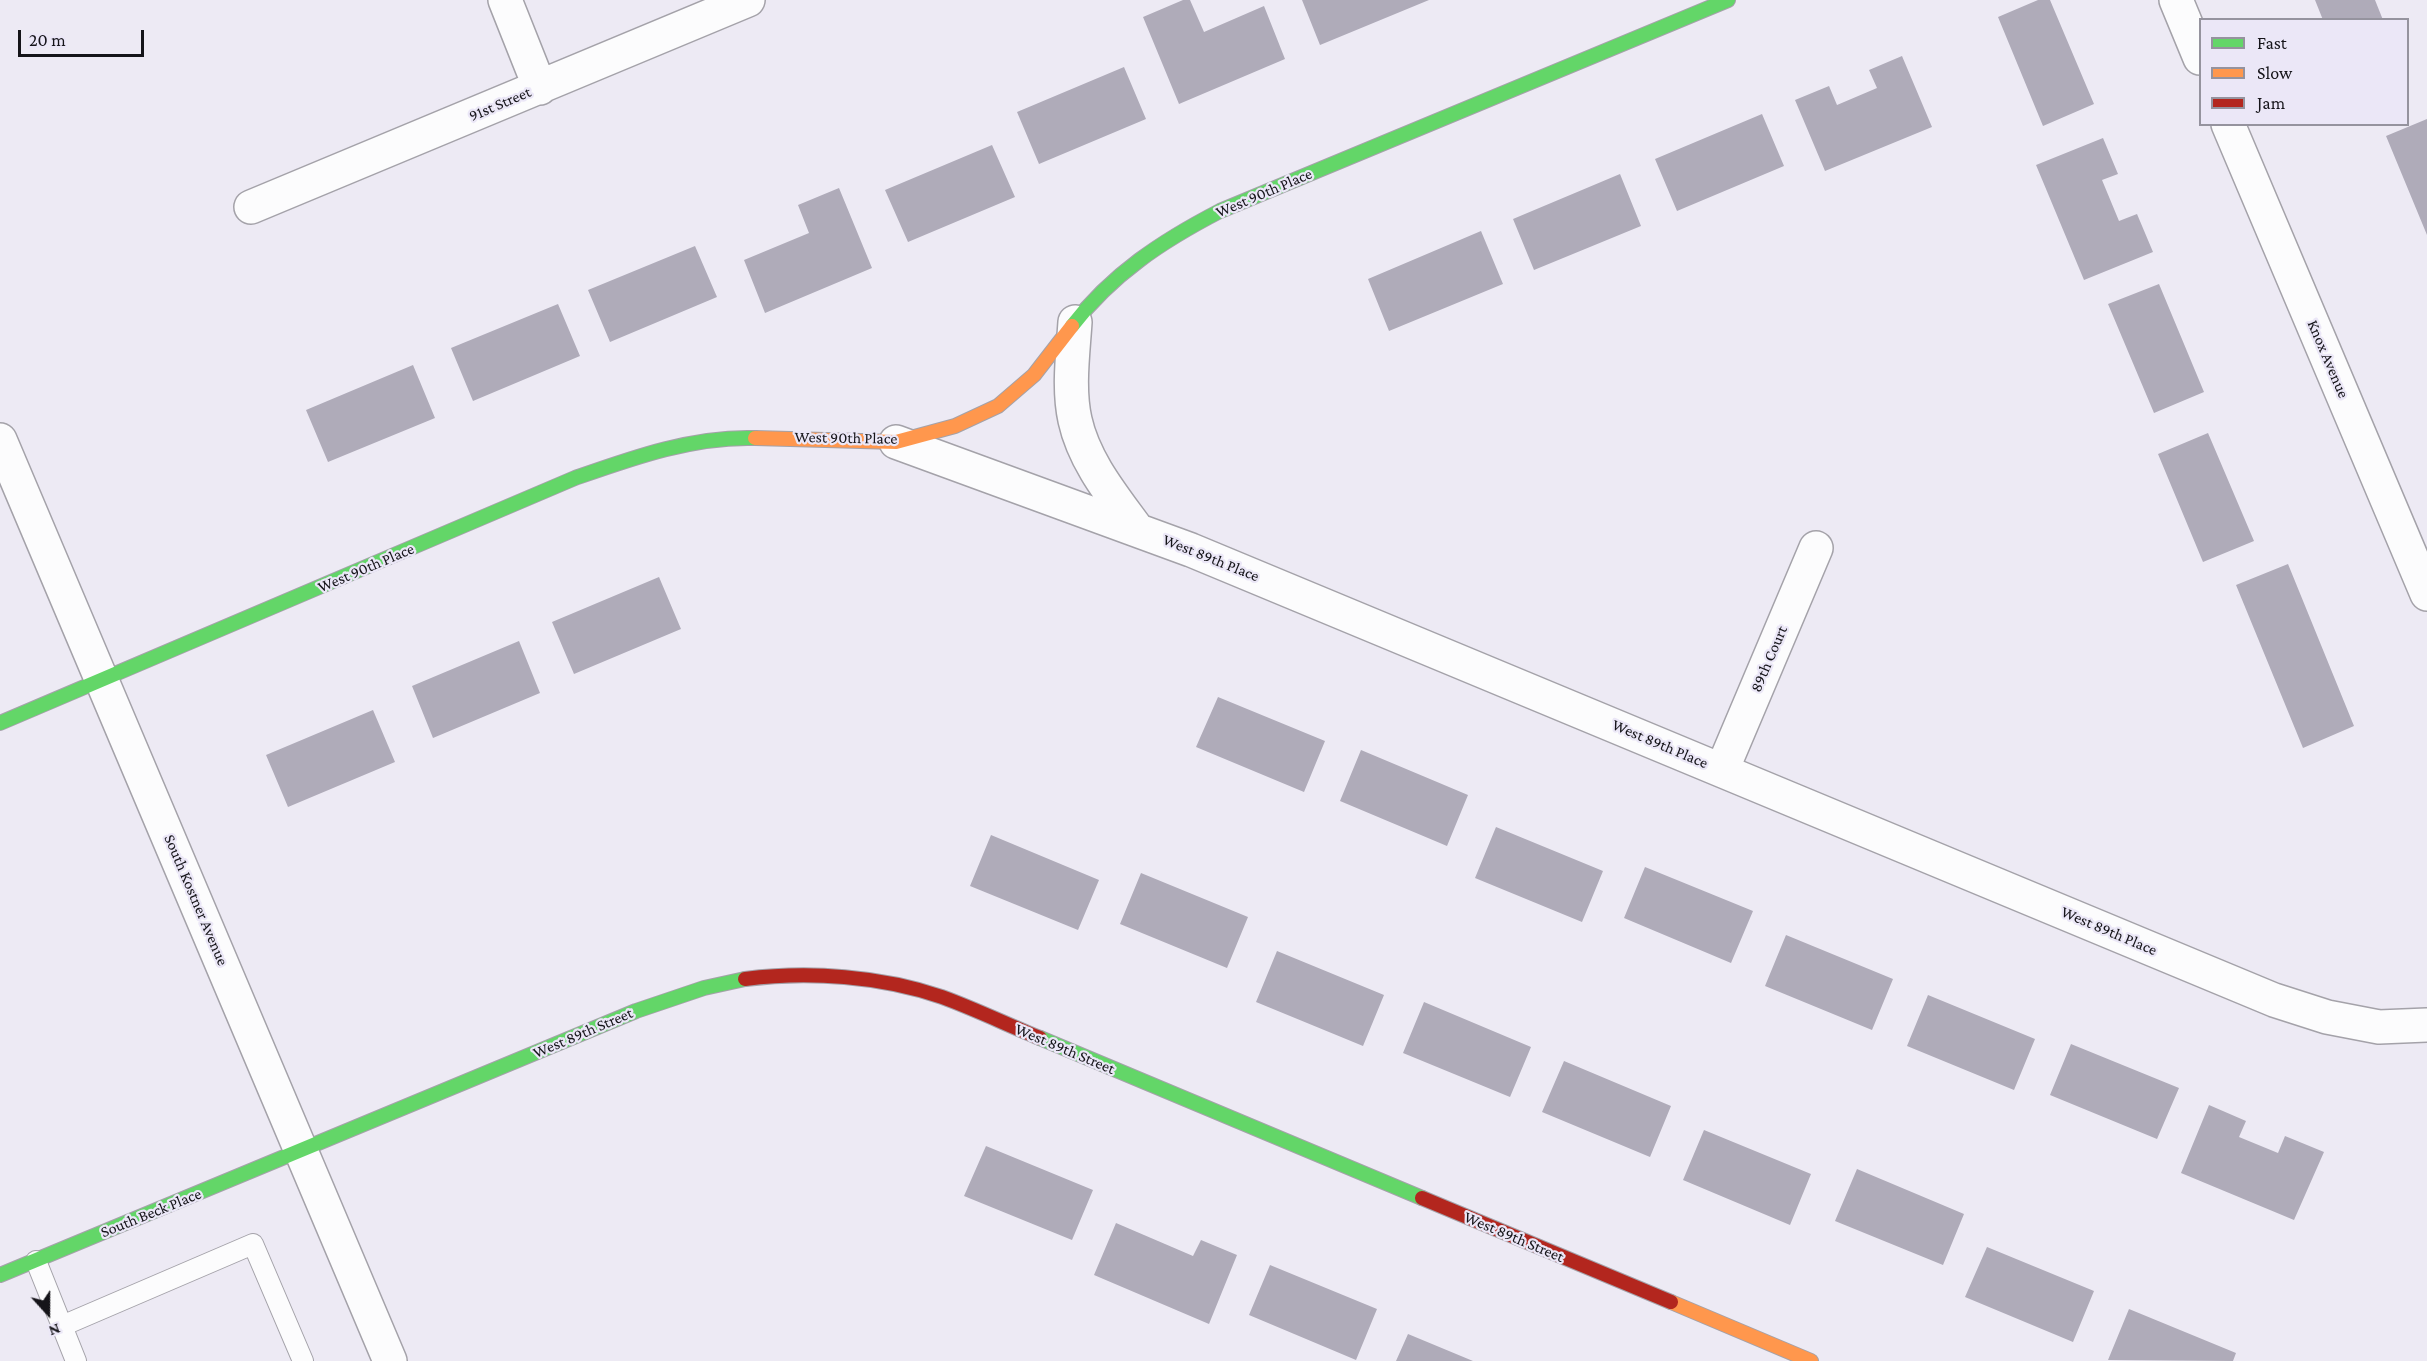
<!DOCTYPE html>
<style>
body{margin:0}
#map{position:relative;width:2427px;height:1361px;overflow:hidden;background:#edeaf4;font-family:"Crimson Pro",serif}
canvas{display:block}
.legend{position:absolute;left:2199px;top:18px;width:210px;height:108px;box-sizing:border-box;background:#ebe7f7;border:2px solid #95939e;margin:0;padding:8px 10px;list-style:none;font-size:18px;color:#151419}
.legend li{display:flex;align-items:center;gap:12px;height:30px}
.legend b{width:30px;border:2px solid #95939e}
.north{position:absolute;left:18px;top:1283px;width:60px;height:60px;-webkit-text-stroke:4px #ebe7f7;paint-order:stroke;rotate:159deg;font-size:16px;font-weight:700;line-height:24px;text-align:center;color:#151419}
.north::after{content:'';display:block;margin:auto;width:21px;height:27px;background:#151419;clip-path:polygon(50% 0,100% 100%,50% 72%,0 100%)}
.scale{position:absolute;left:18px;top:30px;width:126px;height:27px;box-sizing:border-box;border:3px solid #151419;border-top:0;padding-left:8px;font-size:18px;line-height:21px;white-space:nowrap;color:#151419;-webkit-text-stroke:4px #ebe7f7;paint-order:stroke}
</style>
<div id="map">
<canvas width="2427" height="1361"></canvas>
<ul class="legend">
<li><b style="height:8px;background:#63d668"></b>Fast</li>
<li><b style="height:8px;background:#ff974d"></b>Slow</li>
<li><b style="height:8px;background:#b3261e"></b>Jam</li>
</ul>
<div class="north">N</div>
<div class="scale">20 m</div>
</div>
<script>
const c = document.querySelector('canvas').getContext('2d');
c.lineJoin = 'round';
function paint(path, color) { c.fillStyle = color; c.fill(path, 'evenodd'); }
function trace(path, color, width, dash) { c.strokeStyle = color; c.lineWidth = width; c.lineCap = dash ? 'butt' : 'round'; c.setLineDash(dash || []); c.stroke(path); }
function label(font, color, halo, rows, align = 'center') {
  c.font = font + ' "Crimson Pro",serif'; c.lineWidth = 4.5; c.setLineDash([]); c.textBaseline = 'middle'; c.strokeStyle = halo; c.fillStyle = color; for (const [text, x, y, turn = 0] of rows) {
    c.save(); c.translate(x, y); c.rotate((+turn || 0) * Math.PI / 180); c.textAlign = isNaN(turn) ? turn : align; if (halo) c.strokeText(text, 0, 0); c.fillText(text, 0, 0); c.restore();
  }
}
paint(new Path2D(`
 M1183,0H1190L1204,32L1264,6L1285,59L1179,104L1143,17Z
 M1302,0H1429L1320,45Z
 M2038,0H2050L2094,104L2043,126L1998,17Z
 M2315,0H2375L2383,20H2323Z
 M1902,56L1932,127L1825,171L1795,100L1829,86L1837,105L1877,88L1869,70Z
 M1124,67L1146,119L1039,164L1017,112Z
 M1762,114L1784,166L1677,211L1655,159Z
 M2427,119V235L2386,136Z
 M2103,138L2118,174L2102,180L2119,221L2137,214L2153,252L2084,280L2036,165Z
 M992,145L1015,197L908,242L885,190Z
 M1620,174L1641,226L1534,270L1513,219Z
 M839,188L872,268L765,313L744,260L809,233L798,205Z
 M1481,231L1503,284L1389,331L1368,279Z
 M695,246L717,297L610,342L588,290Z
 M2159,284L2204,392L2154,413L2108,304Z
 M558,304L580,356L473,401L451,348Z
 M413,365L435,418L328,462L306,410Z
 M2208,433L2254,541L2203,562L2158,454Z
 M2288,564L2354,726L2303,748L2236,585Z
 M659,577L681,629L574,674L552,622Z
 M519,641L540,693L433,738L412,686Z
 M1218,697L1325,741L1304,792L1196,747Z
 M373,710L395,762L288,807L266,755Z
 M1361,750L1468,795L1447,846L1340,801Z
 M1496,827L1603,871L1582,922L1475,878Z
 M991,835L1099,880L1078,930L970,886Z
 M1645,867L1753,911L1731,963L1624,918Z
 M1141,873L1248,917L1227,968L1120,924Z
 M1786,935L1893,979L1872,1030L1765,986Z
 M1277,951L1384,995L1363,1046L1256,1002Z
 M1928,995L2035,1039L2014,1090L1907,1046Z
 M1424,1002L1531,1047L1510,1097L1403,1053Z
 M2071,1044L2179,1088L2157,1139L2050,1095Z
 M1564,1061L1671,1106L1650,1157L1542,1112Z
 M2209,1105L2246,1121L2239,1137L2278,1153L2285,1136L2324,1152L2294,1220L2181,1173Z
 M1704,1130L1811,1174L1790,1225L1683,1180Z
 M986,1146L1093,1190L1072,1240L964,1196Z
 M1857,1169L1964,1214L1943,1265L1835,1221Z
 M1116,1223L1193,1256L1201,1240L1237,1255L1209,1324L1094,1275Z
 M1987,1247L2094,1291L2073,1342L1965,1297Z
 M1270,1265L1377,1309L1356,1360L1249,1315Z
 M2129,1309L2236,1353L2233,1361L2108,1360Z
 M1408,1334L1473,1361H1396Z`), '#afabb9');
const lane = new Path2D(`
 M36,1261L76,1361
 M62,1326L253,1244L303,1361`);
const street = new Path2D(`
 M505,0L540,88
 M2176,0L2200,58
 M2228,124L2427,594
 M251,207L748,0
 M1075,322C1073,353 1068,389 1075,420C1084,461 1112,495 1136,528
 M0,440L390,1361
 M896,442L1191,550L2274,1000L2327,1017L2379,1027L2427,1025
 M1722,770L1816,548`);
const fast = new Path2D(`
 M1072,326C1112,274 1162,241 1220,211L1728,0
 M0,723L575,478C632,458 693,436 755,438
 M1040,1038L1422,1198
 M0,1275L636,1011L704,988L745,979`);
const slow = new Path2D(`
 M755,438L896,442L955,426L998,406L1034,375L1072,326
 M1671,1302L1811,1361`);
const jam = new Path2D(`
 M745,979C809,971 881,976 942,997C975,1009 1008,1025 1040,1038
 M1422,1198L1671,1302`);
trace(lane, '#a4a2a9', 22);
trace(street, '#a4a2a9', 36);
trace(fast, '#a4a2a9', 16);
trace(slow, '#a4a2a9', 16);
trace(jam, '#a4a2a9', 16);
trace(lane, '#fcfcfd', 20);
trace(street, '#fcfcfd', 33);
trace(fast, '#63d668', 14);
trace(slow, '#ff974d', 14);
trace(jam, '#b3261e', 14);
label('16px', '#151419', '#ebe7f7', [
 ["91st Street",500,104,-23],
 ["West 90th Place",1264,193,-23],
 ["Knox Avenue",2328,359,67],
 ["West 90th Place",846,438,1],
 ["West 89th Place",1211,558,22],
 ["West 90th Place",366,568,-23],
 ["89th Court",1769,659,-67],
 ["West 89th Place",1660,744,23],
 ["South Kostner Avenue",196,900,67],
 ["West 89th Place",2109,931,23],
 ["West 89th Street",583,1033,-23],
 ["West 89th Street",1065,1049,23],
 ["South Beck Place",151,1213,-22],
 ["West 89th Street",1514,1237,23]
]);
</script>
